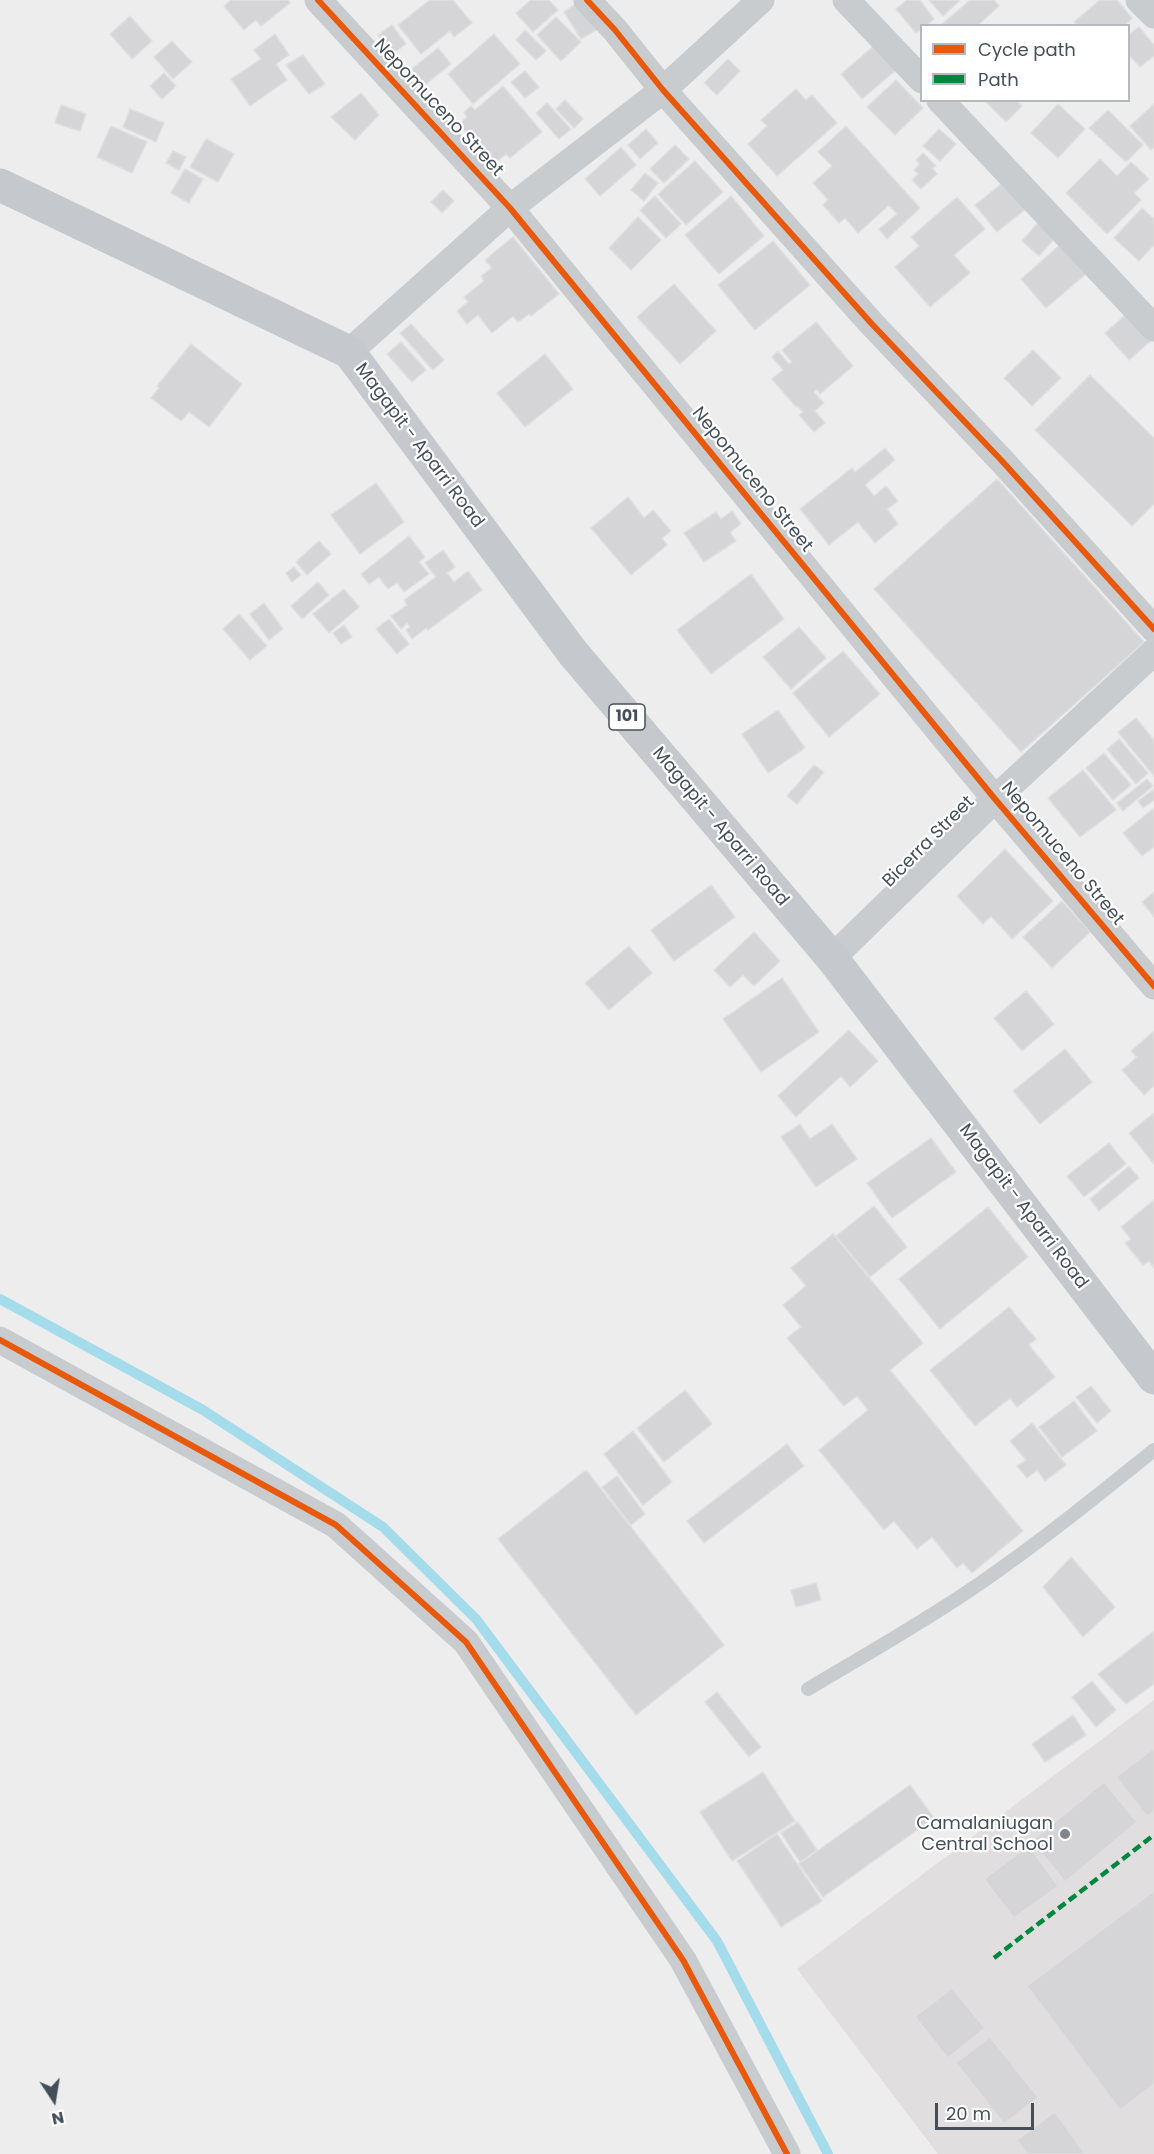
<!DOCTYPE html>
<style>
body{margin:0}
#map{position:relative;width:1154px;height:2154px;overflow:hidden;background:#eeeded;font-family:Poppins,sans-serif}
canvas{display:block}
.legend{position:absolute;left:920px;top:24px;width:210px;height:78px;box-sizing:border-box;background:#fff;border:2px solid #b5b9bd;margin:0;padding:8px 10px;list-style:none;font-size:18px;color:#454f59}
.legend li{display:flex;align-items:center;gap:12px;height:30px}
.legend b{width:30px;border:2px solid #b5b9bd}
.north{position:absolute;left:24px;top:2070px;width:60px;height:60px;-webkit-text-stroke:4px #fff;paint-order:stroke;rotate:168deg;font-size:16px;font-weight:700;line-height:24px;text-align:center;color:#454f59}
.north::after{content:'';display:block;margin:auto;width:21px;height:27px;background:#454f59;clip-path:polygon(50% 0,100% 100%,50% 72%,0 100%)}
.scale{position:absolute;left:935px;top:2103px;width:99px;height:27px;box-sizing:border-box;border:3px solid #454f59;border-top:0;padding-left:8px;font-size:18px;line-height:21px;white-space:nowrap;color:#454f59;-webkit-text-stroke:4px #fff;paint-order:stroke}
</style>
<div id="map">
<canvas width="1154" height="2154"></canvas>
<ul class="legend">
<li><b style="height:8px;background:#e8590c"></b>Cycle path</li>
<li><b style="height:8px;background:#00873e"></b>Path</li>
</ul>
<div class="north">N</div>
<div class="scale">20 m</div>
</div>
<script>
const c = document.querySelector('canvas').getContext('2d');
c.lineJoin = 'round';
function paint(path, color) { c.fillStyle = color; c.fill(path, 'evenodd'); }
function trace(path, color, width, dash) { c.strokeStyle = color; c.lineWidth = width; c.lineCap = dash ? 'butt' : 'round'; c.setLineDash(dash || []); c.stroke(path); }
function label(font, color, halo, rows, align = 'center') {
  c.font = font + ' Poppins,sans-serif'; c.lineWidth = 4.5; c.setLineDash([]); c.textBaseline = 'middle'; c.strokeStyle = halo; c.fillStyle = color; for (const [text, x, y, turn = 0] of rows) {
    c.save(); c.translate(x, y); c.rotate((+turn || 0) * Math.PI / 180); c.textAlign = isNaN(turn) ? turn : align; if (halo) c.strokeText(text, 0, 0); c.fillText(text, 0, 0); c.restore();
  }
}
paint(new Path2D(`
 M1154,1700V2154H938L797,1969Z`), '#e0dedf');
trace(new Path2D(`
 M0,1299L203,1410L383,1527L476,1619L717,1941L828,2154`), '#a5dcec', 10);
const building = new Path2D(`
 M231,0H288L290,3L261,26L256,20L244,30L224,6Z
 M430,0H453L472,23L454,37L450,31L421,54L398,25Z
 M531,0H549L558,10L533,32L516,13Z
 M581,0L601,27L581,39L564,12Z
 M907,0H920L934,19L926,26H922V29L916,33L896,9Z
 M929,0H960L943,16Z
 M970,0H994L999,6L977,26H940Z
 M1100,0H1117L1132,18L1124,26H1077L1074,22Z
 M130,16L152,41L132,59L110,34Z
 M556,17L581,42L561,61L537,35Z
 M392,25L406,44L392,54L378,35Z
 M1139,27L1154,45V56L1140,67L1128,54V35Z
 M525,30L546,51L536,60L516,40Z
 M275,34L289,55L276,64L287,80L250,106L231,79L261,59L254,50Z
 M494,34L520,64L473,104L448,74Z
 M172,41L192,62L173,79L154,57Z
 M875,45L896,70L862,99L841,74Z
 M438,48L451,64L421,88L408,72Z
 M303,55L325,84L309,94L286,65Z
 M728,59L740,71L717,95L704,83Z
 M525,71L539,87L525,98L511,82Z
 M164,73L176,86L162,99L150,86Z
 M896,80L923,108L895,135L867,107Z
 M503,86L542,132L510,158L506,154L493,165L459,124L467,117L464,112L471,106L475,110Z
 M796,89L806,100L812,95L837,123L777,176L748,144L767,126L761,120Z
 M361,93L379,115L355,140L331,117Z
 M565,100L583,119L574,128L556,109Z
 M987,100H1016L1022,106L1006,122L986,102Z
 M547,103L571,129L559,139L536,113Z
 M1058,104L1085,129L1058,158L1031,133Z
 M1154,104V147L1151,150L1130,126Z
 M61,105L86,114L80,131L55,123Z
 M130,109L164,123L156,142L123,127Z
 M1108,110L1143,145L1126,162L1089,128Z
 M111,126L147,142L132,173L97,157Z
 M846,126L920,208L887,239L879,229L897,214L889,205L858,233L845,218L839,223L823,205L828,200L813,183L832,166L818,152Z
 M646,129L658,143L640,159L628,145Z
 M939,129L956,144L940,161L923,146Z
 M206,139L234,154L218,182L190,167Z
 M675,145L689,159L664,183L650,169Z
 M621,147L636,165L600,196L585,179Z
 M173,151L186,157L179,170L166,163Z
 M923,153L936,166L932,168L937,174L921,189L912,180L918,174L914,170L920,164L916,160Z
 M1100,159L1117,176L1131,162L1149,179L1134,193L1141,200L1107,234L1066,193Z
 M695,161L723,192L686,225L658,194Z
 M185,169L203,179L189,203L171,193Z
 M645,173L658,183L644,201L631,190Z
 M1005,181L1027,208L997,232L975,205Z
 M443,190L454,201L442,213L431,202Z
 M655,196L681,224L666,238L640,210Z
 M731,196L764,236L719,274L685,235Z
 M957,197L985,229L954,255L970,273L930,307L895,267L919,246L911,237Z
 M1142,208L1154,219V245L1139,261L1114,238Z
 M638,217L661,240L631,270L609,248Z
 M1040,220L1058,235L1039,256L1022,241Z
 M513,237L559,294L531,316L529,314L518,322L513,316L492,333L478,315L467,324L457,311L468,302L464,297L484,281L481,276L492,268L485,260Z
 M773,241L810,285L755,330L718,285Z
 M1061,244L1086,274L1046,308L1021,279Z
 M674,284L716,331L680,364L637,317Z
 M1133,308L1154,338L1129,360L1105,333Z
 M816,322L853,366L820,394L817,389L814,392L824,403L815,411L825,423L814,432L799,415L803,412L797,406L796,407L772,379L783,370L772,357L778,351L789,364L792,362L782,350Z
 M411,324L444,360L433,370L400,333Z
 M401,342L426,370L412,382L387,354Z
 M191,344L242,384L209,427L189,412L181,421L151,398L159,388L157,386Z
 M1033,350L1061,378L1032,406L1004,378Z
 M545,354L573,389L525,427L497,393Z
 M1090,375L1154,438V504L1132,526L1035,430Z
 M885,448L895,460L865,485L874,496L886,486L898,501L887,509L898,524L875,543L858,522L829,545L800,509L852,468L855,472Z
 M997,479L1144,642L1021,752L874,589Z
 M376,483L404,522L360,554L331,515Z
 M628,497L644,518L653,510L671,531L662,538L667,545L631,575L591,528Z
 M732,511L741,524L730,532L736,541L704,562L684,533L716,512L721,519Z
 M409,536L425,557L419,562L429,574L404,592L397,583L388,589L379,577L369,584L361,574Z
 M319,541L331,554L307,575L296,562Z
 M443,550L455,567L447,573L454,582L468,571L482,590L428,630L426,628L412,639L406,630L410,627L407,623L401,629L391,616L407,605L404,600L436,577L425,563Z
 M294,567L301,575L292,582L286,573Z
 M751,574L784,619L711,674L677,630Z
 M318,582L329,595L302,619L291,606Z
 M344,589L359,607L329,633L313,614Z
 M264,603L283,629L269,640L250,614Z
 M239,614L267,646L250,660L223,629Z
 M389,619L409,644L397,654L376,629Z
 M344,625L352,637L341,644L333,633Z
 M799,627L826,658L791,689L763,657Z
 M843,651L880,694L829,737L793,693Z
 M778,710L805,748L768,773L742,734Z
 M1136,718L1154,740V776L1118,732Z
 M1119,739L1148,773L1136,784L1107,749Z
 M1104,753L1131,785L1113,800L1086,768Z
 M814,765L824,772L797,804L787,796Z
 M1083,770L1116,810L1080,837L1048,798Z
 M1147,779L1153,786L1123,811L1117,803Z
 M1154,789V800L1143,808L1138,801Z
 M1154,808V847L1142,856L1123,833Z
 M1005,849L1053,901L1012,939L991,916L983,924L957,896Z
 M711,885L735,917L674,961L651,930Z
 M1154,892V917L1142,902Z
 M1062,901L1090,932L1052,968L1023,937Z
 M754,932L780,961L754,986L743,975L730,987L714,970Z
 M629,946L652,973L609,1010L585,983Z
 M782,978L819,1032L761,1072L723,1019Z
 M1026,991L1054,1024L1022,1051L994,1018Z
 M849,1030L878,1061L850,1087L841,1076L796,1117L778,1096Z
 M1154,1031V1086L1144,1095L1122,1070L1137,1057L1131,1051Z
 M1065,1049L1092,1082L1040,1124L1013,1091Z
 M1154,1113V1164L1129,1133Z
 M800,1124L810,1139L832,1124L857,1159L816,1187L781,1137Z
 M931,1138L956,1172L892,1218L867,1183Z
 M1109,1143L1126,1164L1084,1197L1067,1176Z
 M1129,1166L1139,1178L1099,1211L1090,1199Z
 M1154,1200V1268L1149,1261L1143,1265L1125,1243L1131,1239L1121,1227Z
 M874,1206L907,1247L870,1277L836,1236Z
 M988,1207L1028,1257L940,1329L899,1279Z
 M833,1234L923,1343L890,1370L1023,1531L972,1573L963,1563L957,1568L932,1537L917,1549L894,1521L884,1530L819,1450L868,1410L857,1396L844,1406L787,1338L801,1327L783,1305L806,1286L791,1268Z
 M1009,1307L1036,1339L1029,1345L1055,1377L1017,1407L1010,1398L975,1426L930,1370Z
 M1091,1386L1111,1411L1097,1423L1076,1397Z
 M685,1390L712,1424L664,1462L637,1428Z
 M1074,1401L1097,1431L1062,1457L1039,1427Z
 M1032,1423L1066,1465L1045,1481L1037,1470L1027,1478L1017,1466L1026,1460L1010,1441Z
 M633,1431L672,1482L643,1505L604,1454Z
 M787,1444L804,1466L704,1543L687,1521Z
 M586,1470L724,1645L636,1715L498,1539Z
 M617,1476L645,1514L631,1525L602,1487Z
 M1071,1557L1115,1607L1083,1637L1043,1587Z
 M816,1583L821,1600L796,1607L791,1590Z
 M1154,1631V1684L1126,1704L1098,1674Z
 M1092,1681L1116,1710L1096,1727L1072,1697Z
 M717,1692L761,1747L749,1757L705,1702Z
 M1073,1715L1086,1735L1045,1762L1032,1744Z
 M1154,1748V1811L1147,1816L1116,1777Z
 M763,1772L795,1821L732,1861L700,1812Z
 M1104,1782L1137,1822L1065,1882L1032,1841Z
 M910,1785L934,1818L823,1897L799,1864Z
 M798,1822L817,1850L800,1862L781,1833Z
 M777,1834L822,1901L781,1927L737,1861Z
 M1029,1846L1058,1886L1014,1918L984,1879Z
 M1154,1891V2084L1120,2110L1027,1986Z
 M952,1988L985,2028L948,2058L915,2017Z
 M990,2037L1038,2097L1004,2124L956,2063Z
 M1055,2112L1085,2154H1027L1017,2140Z`);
paint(building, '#d5d5d7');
trace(building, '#dfdfe0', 1.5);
trace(new Path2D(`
 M808,1689C865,1655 924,1622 979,1584C1040,1542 1097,1496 1154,1450`), '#c9ccce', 14);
trace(new Path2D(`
 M318,0L510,208L995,799L1154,986
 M587,0L615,30L663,90L871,323L1002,461L1154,629
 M846,0L922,80
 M1139,0L1154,15
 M940,100L1154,328
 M349,352L510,208L663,90L761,0
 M832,958L995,799L1154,652
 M0,1340L336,1525L466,1642L683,1960L787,2154`), '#c9ccce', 27);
trace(new Path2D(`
 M0,185L349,352L573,653L832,958L1154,1378`), '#c5c8cc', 33);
trace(new Path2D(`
 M994,1958L1154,1835`), '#00873e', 4.5, [9, 4.5]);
trace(new Path2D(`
 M318,0L510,208L995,799L1154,986
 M587,0L615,30L663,90L871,323L1002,461L1154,629
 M0,1340L336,1525L466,1642L683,1960L787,2154`), '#e8590c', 6);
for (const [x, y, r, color] of [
 [1065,1834,6,"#80868d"]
]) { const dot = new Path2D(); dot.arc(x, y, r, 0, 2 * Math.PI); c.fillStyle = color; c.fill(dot); trace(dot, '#fff', 2); }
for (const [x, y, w] of [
 [627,717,36]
]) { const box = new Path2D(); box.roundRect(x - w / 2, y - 13, w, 26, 4.5); c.fillStyle = '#fff'; c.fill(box); trace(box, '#454f59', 1.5); }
label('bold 16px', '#454f59', null, [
 ["101",627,717]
]);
label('18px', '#454f59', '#fff', [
 ["Nepomuceno Street",438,108,47],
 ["Magapit - Aparri Road",419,446,53],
 ["Nepomuceno Street",752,480,51],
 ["Magapit - Aparri Road",720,827,50],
 ["Bicerra Street",929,842,-45],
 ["Nepomuceno Street",1062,854,50],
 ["Magapit - Aparri Road",1023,1207,53]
]);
label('18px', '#454f59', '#fff', [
 ["Camalaniugan",1053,1824],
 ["Central School",1053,1845]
], 'right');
</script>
